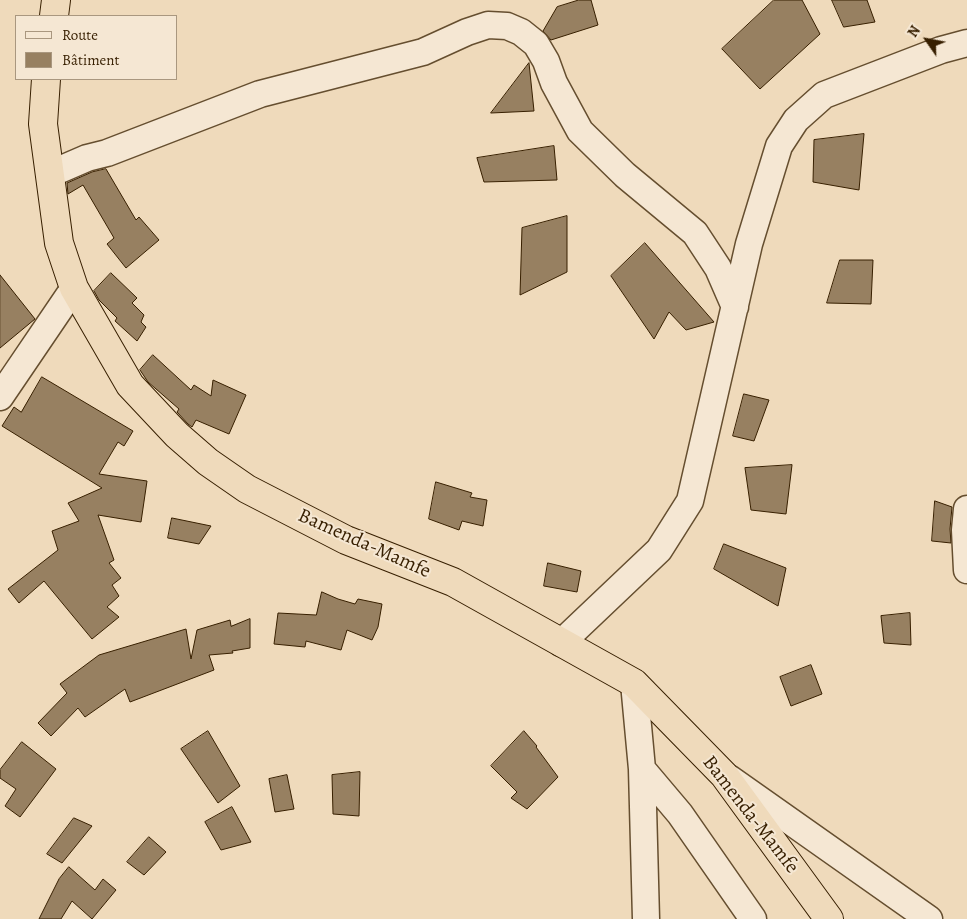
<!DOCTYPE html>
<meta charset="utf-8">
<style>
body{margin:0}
#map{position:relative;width:967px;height:919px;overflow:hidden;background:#efdabb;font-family:Alegreya,serif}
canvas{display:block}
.legend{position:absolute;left:15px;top:15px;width:162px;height:65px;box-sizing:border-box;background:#f5e7d3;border:1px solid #a9977f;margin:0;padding:6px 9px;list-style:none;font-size:15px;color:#371f00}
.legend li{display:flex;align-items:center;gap:10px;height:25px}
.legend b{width:25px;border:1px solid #a9977f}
.north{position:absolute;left:902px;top:15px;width:50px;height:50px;-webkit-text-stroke:4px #f5e7d3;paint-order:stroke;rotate:303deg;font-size:14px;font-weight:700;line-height:20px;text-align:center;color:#371f00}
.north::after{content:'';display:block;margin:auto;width:18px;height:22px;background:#371f00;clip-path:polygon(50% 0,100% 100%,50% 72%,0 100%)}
</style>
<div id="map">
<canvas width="967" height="919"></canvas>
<ul class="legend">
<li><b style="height:6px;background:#f5e7d3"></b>Route</li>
<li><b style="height:14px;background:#978061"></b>Bâtiment</li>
</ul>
<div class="north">N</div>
</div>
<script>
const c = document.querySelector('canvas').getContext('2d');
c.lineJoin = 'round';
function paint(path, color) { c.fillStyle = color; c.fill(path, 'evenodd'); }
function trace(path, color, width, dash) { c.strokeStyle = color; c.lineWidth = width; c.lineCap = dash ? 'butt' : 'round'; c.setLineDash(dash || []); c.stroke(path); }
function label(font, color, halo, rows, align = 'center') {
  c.font = font + ' Alegreya,serif'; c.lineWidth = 4; c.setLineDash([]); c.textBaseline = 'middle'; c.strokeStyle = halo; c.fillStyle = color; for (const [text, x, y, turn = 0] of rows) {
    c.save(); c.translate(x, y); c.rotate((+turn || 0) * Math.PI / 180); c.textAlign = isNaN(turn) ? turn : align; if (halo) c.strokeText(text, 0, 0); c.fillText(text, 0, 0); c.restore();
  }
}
const building = new Path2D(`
 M579,0H591L598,25L551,40L543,31L557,7Z
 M774,0H802L820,34L760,89L722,49Z
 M832,0H867L875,22L844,27Z
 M529,63L534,111L491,113Z
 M864,134L859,190L813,182L814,140Z
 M554,146L557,180L484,182L477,158Z
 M106,169L136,220L139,217L159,240L126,268L107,244L114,238L83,185L68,194L67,183L92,172Z
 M567,216V272L520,295L522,228Z
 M645,243L714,322L686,330L669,312L654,339L611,276Z
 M840,260H873L871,304L827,303Z
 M111,273L137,298L132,303L144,315L141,322L146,327L137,341L115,321L117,318L99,300L94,291Z
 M0,275L35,319L0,348Z
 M153,355L191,390L194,385L211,396L213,380L246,395L229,434L196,420L192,427L188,424L177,412L179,409L148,382L140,370Z
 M42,377L133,431L124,446L118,442L99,474L147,481L141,522L98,515L114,560L109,563L121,578L112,585L119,596L107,607L119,617L92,639L44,581L19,603L8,589L58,550L52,531L79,521L68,503L102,488L2,426L14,407L21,412Z
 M744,394L769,400L754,441L733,436Z
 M792,465L786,514L751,510L745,468Z
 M436,482L472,493L470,497L487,500L483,526L462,521L459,530L429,519Z
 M935,501L952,507L950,529L951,543L932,541Z
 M172,518L211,526L199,544L168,538Z
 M724,544L786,568L778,606L714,569Z
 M548,563L581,571L577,592L544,586Z
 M322,592L338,599L355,604L358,599L382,604L378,627L372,640L347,630L341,650L306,641L305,647L274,644L278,613L316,615Z
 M910,613L911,645L884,643L881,616Z
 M250,619V648L232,651L233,653L209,655L214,670L130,702L125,689L85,717L78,708L51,736L38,723L67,693L60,684L99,655L186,629L191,659L197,630L230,620L231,626Z
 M811,665L822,694L791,706L780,677Z
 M208,731L240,786L218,803L181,749Z
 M524,731L537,746L536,747L558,777L527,809L511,798L517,792L491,766Z
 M22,742L56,769L20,817L5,806L16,789L0,778V770Z
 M360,772L359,816L333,814L332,775Z
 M287,775L294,809L275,812L269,779Z
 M232,807L251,842L221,850L205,822Z
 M74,818L92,826L62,863L47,854Z
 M149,837L166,852L144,875L127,862Z
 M69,867L95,890L103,879L116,890L92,919L72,901L61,919H39L59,879Z`);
paint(building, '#978061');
trace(building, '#371f00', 1);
const minor = new Path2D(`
 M50,174L87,158L107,153L260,94L423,52L467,32L488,25L507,26L521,32L536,44L546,61L554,83L580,131L625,175L695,233L718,268L735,307
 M0,397L74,288
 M967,509L965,530L967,570
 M561,643L659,550L690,501L749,244L779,146L796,120L824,95L941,50L967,43
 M634,683L642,769L646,919
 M642,769L680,814L753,919
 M729,778L929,919`);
const highway = new Path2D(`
 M54,16L56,0
 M46,79L43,124L59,243L74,288L130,385L177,435L208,462L247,489L346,540L453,582L634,683L724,775L829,919`);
trace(minor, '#654e2f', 29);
trace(highway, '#371f00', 30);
trace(minor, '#f5e7d3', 26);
trace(highway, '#efdabb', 28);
label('20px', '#371f00', '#f5e7d3', [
 ["Bamenda-Mamfe",364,544,24],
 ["Bamenda-Mamfe",750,815,52]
]);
</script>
